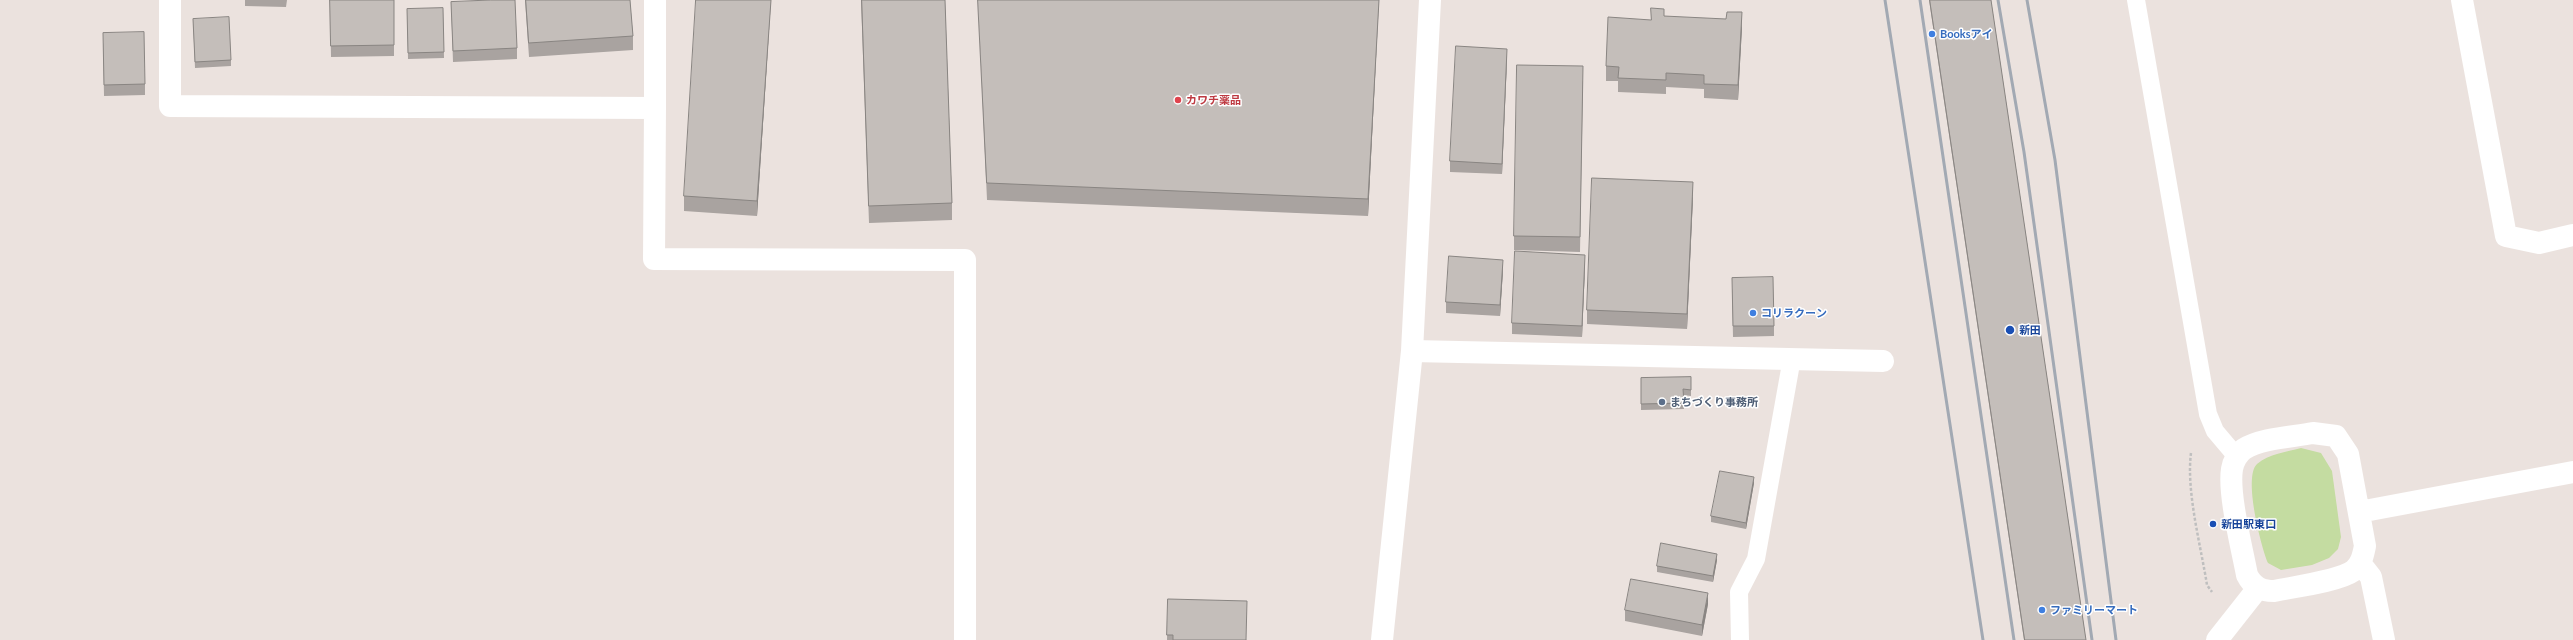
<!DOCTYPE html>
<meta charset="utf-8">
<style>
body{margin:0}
canvas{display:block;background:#ebe2de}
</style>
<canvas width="2573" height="640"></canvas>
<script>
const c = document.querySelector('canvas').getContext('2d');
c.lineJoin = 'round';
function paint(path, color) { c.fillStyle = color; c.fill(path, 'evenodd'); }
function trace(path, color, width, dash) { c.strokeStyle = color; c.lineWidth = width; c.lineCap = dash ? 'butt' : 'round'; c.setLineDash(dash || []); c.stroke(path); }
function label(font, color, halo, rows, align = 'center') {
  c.font = font + ' Lato,"Noto Sans JP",sans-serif'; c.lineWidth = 3; c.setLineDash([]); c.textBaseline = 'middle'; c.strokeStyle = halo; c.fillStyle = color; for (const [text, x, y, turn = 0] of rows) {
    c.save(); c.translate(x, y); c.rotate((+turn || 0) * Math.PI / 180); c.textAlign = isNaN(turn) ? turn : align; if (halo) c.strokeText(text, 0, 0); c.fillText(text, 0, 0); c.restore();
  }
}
paint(new Path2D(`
 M2301,448L2321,453L2332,471L2341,537L2338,549L2329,558L2312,565L2281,570L2268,563C2261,546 2243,477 2257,464C2269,454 2286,452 2301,448Z`), '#c4dca1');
trace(new Path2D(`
 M2191,453C2186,491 2201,547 2207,585L2212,592`), '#bfbfbf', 2.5, [3, 2]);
trace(new Path2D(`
 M2136,0L2208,414L2215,431L2237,457
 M1740,640L1739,592L1756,559L1792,358`), '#fff', 18);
trace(new Path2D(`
 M170,0V106L655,108V0
 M2462,0L2506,236L2539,243L2573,235
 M655,108L654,259L965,260V640
 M1412,351L1883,361
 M2313,433L2336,436L2348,454L2365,546C2363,556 2361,565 2353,571C2339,581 2293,587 2274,591C2262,591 2253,587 2247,575C2242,548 2228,494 2232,469C2233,462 2238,453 2244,449C2262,438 2292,437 2313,433Z
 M2359,512L2573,472
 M2360,563L2371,577L2384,640
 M1382,640L1412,351L1430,0
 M2217,640L2258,588`), '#fff', 22);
trace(new Path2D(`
 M1885,0L1983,640
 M1920,0L2014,640
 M1998,0L2024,152L2092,640
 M2027,0L2055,160L2116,640`), '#a2a9b3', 3);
paint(new Path2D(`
 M245,0H287L286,7L245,6Z
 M330,0H394V56L331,57Z
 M525,0H630L633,36V50L529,57Z
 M771,0L757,216L684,211V196Z
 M861,0H945L952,203V220L869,223Z
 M978,0H1379L1368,216L987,200Z
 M1929,0H1991L2086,640H2024Z
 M451,2L517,48V59L453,62Z
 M443,8L444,58L408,59L407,9Z
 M1664,16L1742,27L1738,100L1704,98V89L1666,87V94L1618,92V81H1606V66L1651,20Z
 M193,19L231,60V66L195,68Z
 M103,43L145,84V95L104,96Z
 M1507,59L1502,174L1450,172V161Z
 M1583,80L1580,252L1514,250V236Z
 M1693,197L1687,329L1587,324V310Z
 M1585,266L1582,337L1512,334V323Z
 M1503,270L1500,316L1446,313V302Z
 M1732,289L1774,326V336L1733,337Z
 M1691,377V396L1683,395L1684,409L1641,410V378Z
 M1754,483L1746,529L1711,522V516Z
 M1717,560L1713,582L1657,572V566Z
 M1168,599L1247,640H1167Z
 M1708,604L1702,636L1625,621V610Z`), '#a9a3a0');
paint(new Path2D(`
 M771,0L757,216V201Z
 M1379,0L1368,216V199Z
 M1742,12V27L1738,100V85Z
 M1507,49V59L1502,174V164Z
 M1693,182V197L1687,329V314Z
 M1585,255V266L1582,337V326Z
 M1503,260V270L1500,316V305Z
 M1754,477V483L1746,529V523Z
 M1717,554V560L1713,582V576Z
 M1708,593V604L1702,636V625Z`), '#898582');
const building = new Path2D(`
 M330,0H394V45L331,46Z
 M491,0H515L517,48L453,51L451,2Z
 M526,0H630L633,36L529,43Z
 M696,0H771L757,201L684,196Z
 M862,0H945L952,203L869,206Z
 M978,0H1379L1368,199L987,183Z
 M1930,0H1991L2086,640H2025Z
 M443,8L444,52L408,53L407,9Z
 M1651,8L1664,9V16L1726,19L1727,12H1742L1738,85L1704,84V75L1666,73V80L1618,78L1619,67L1606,66L1608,17L1651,20Z
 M229,17L231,60L195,62L193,19Z
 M144,32L145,84L104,85L103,33Z
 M1456,46L1507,49L1502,164L1450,161Z
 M1517,65L1583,66L1580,237L1514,236Z
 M1592,178L1693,182L1687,314L1587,310Z
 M1515,251L1585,255L1582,326L1512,323Z
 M1449,256L1503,260L1500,305L1446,302Z
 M1773,277L1774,326H1733L1732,278Z
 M1691,377V390L1683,389L1684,403L1641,404V378Z
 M1720,471L1754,477L1746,523L1711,516Z
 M1661,543L1717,554L1713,576L1657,566Z
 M1631,579L1708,593L1702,625L1625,610Z
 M1168,599L1247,601L1246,640H1173V635H1167Z`);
paint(building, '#c4beba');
trace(building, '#898582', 1);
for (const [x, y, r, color] of [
 [1932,34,4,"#3f7fe0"],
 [1178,100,4,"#e0444e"],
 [1753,313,4,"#3f7fe0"],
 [2010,330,5,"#1a4fb4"],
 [1662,402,4,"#5c6f8a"],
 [2213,524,4,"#1a4fb4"],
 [2042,610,4,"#3f7fe0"]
]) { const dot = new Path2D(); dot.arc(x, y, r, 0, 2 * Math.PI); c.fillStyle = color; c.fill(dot); trace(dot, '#fff', 1.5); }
label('bold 11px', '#366cbe', '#fff', [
 ["Booksアイ",1940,34],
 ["コリラクーン",1761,313],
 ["ファミリーマート",2050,610]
], 'left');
label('bold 11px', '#be3a42', '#fff', [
 ["カワチ薬品",1186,100]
], 'left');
label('bold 11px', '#164399', '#fff', [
 ["新田",2019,330],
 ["新田駅東口",2221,524]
], 'left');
label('bold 11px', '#4e5e75', '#fff', [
 ["まちづくり事務所",1670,402]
], 'left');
</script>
